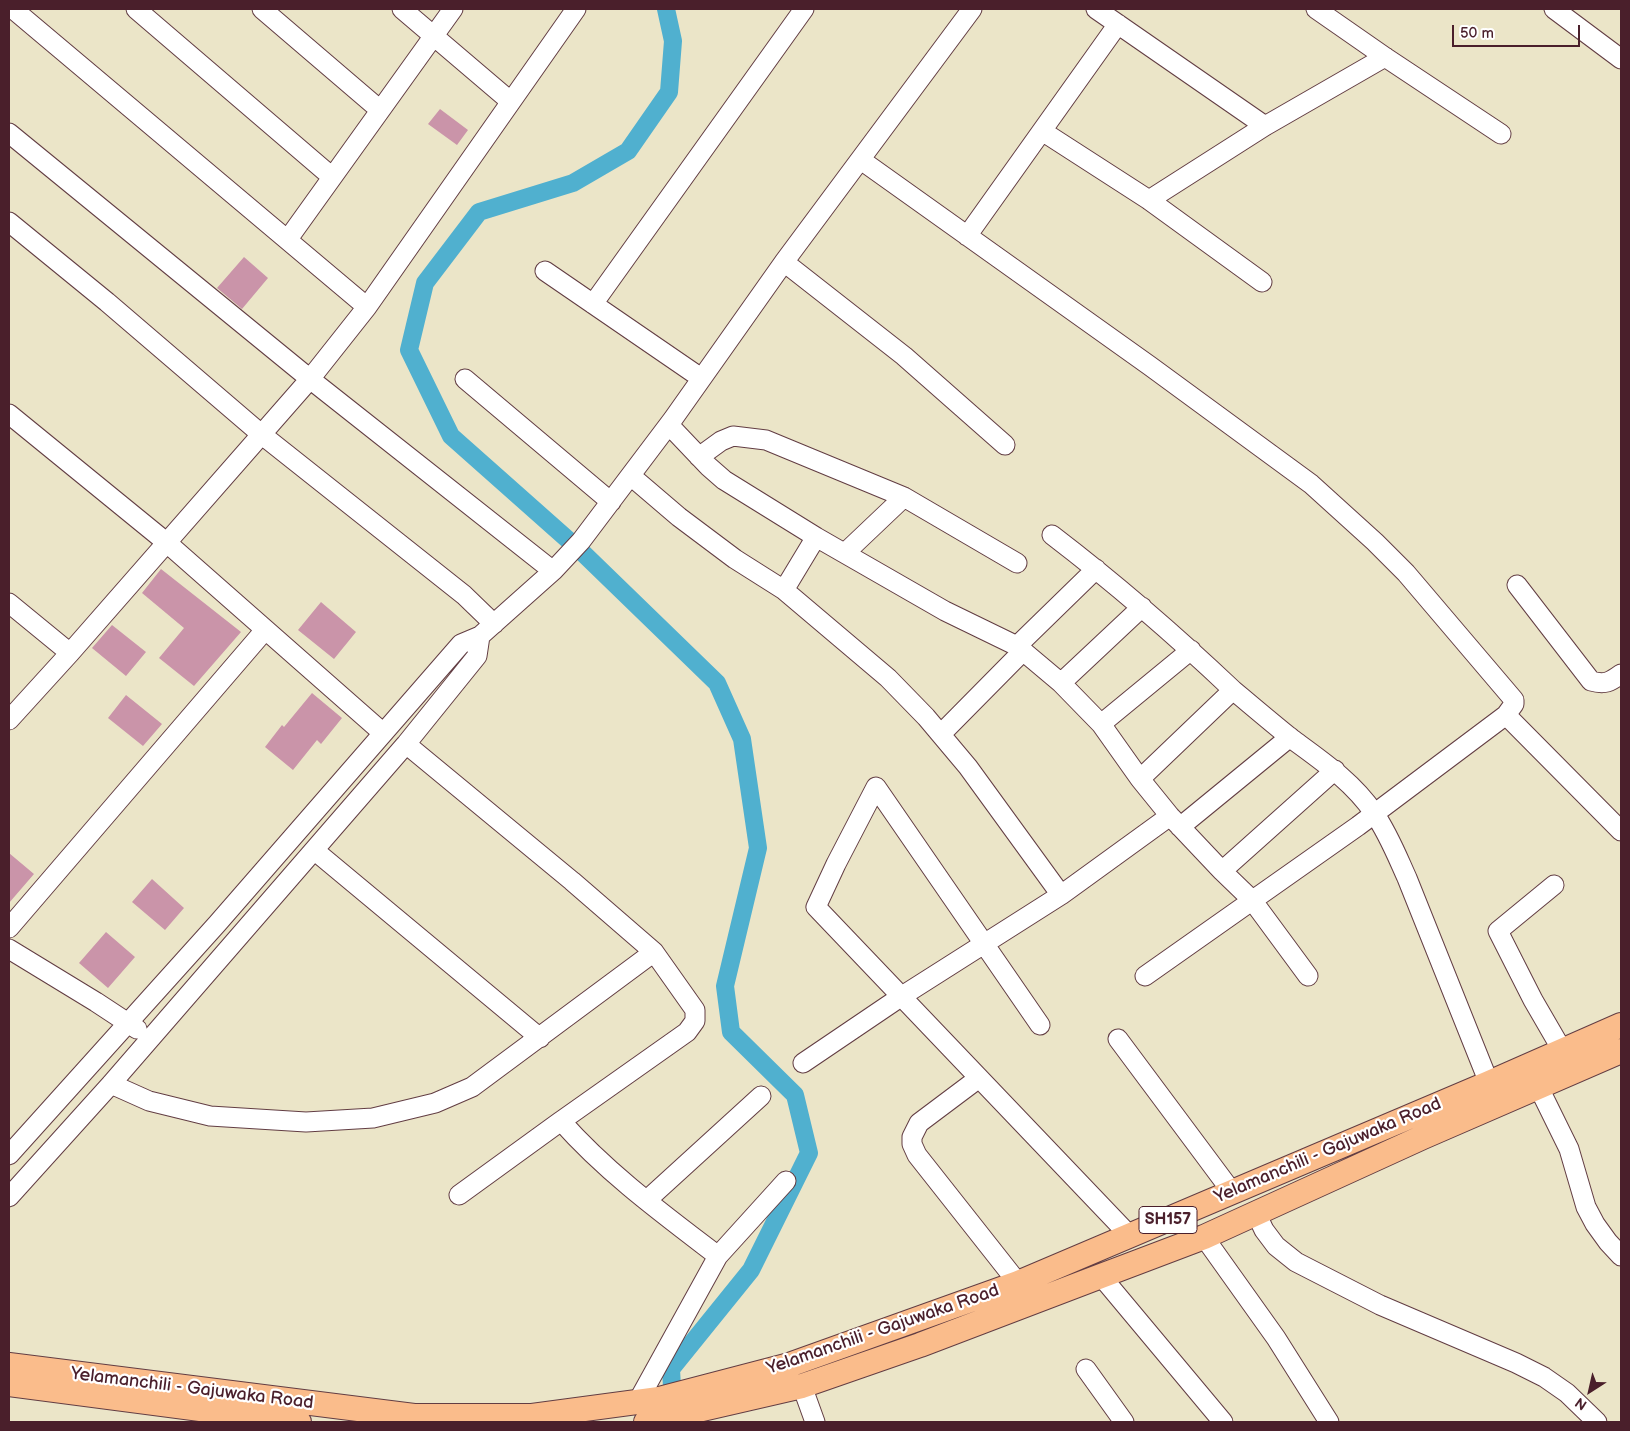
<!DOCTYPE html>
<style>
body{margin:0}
#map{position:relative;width:1630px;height:1431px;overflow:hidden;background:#ebe5c8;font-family:"Balsamiq Sans",sans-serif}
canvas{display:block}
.frame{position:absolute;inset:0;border:10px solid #4a1f2b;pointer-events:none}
.north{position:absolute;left:1565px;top:1366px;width:50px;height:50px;-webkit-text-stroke:4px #fff;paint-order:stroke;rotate:215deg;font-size:14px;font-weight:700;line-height:20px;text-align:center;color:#4a1f2b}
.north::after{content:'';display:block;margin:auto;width:18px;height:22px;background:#4a1f2b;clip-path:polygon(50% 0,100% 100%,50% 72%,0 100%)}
.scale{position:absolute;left:1452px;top:25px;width:128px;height:22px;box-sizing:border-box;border:2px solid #4a1f2b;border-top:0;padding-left:6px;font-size:15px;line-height:18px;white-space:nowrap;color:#4a1f2b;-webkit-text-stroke:4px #fff;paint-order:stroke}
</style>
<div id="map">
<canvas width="1630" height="1431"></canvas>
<div class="frame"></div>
<div class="north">N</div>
<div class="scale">50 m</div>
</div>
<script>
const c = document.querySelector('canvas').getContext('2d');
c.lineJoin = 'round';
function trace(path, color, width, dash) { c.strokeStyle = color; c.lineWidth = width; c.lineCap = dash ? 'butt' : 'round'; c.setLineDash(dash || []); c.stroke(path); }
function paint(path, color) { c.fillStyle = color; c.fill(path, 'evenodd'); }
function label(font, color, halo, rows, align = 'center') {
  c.font = font + ' "Balsamiq Sans",sans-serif'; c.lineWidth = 4.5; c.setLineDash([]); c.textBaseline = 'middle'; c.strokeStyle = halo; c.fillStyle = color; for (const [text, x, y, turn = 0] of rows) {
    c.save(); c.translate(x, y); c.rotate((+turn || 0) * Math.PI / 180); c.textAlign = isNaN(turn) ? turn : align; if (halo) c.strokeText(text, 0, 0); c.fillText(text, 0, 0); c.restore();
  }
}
trace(new Path2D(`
 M666,9L673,41L669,92L628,151L573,183L479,212L425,283L409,350L451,436L584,554L717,683L742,739L758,848L725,986L731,1032L795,1095L809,1153L751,1270L671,1369L673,1406`), '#50b0cf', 18);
paint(new Path2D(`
 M440,109L468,130L457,145L428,124Z
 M244,257L268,278L242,309L217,288Z
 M161,569L241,632L194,686L159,658L184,628L142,593Z
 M321,602L356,632L334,659L298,630Z
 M112,625L146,652L126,676L92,648Z
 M312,693L342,718L321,744L317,740L293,770L265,747L282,725L284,727Z
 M126,695L162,724L143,746L108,718Z
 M9,853L34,874L9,903Z
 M152,879L184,908L165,930L132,902Z
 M106,932L135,957L108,988L79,963Z`), '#ca94a9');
const minor = new Path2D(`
 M13,9L367,307
 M136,9L332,177
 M262,9L380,110
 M402,9L510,101
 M1096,9L1265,126
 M1316,9L1385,57L1501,134
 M1554,9L1621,59
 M1042,131L1149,200L1262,282
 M9,133L310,379L553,571
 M861,160L1150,366L1311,484L1375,542L1406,573L1514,700V704L1506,715L1358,826L1145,976
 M1149,200L1265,126L1385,57
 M9,222L107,302L261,434L464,595L494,624
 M967,236L1118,24
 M288,239L453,9
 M784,262L904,356L1005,445
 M545,271L701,378
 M593,304L804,9
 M465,379L611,502
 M9,414L166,542L383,733
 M669,425L708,466L724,480L816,537
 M699,457L721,441L733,436L766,440L904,497L1017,563
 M631,476L679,517L735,559L784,590L888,678L926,717L968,767L1061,895
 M1052,535C1116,584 1175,635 1233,690
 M845,553L904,497
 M1517,585L1591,681C1605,685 1610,682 1621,674
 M784,590L816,537L945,611L1017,646L1061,683L1101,724L1140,779L1233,690C1252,706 1272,723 1292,739C1322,761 1353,782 1374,813C1388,833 1397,856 1407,878L1489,1083
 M9,603L70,653
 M1017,646L1096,569
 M1061,683L1142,607
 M1506,715L1621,831
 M9,720L70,653L310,379L367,307L576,9
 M1101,724L1191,650
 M941,734L1023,651
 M1140,779L1170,816L1222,871L1252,900L1308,976
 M1180,827L1290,737
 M314,850L540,1038
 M1222,871L1335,770
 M1554,885L1498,931L1533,1000L1562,1050
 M9,928L265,630
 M9,949L96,1002L137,1029
 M1040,1025L876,787L836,864L816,907L1130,1236
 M1118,1039L1232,1192
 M803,1063L902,996L1061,895L1170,816
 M979,1078L919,1123L912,1137V1144L917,1155L1018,1283
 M111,1084L149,1101L210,1116L306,1122L373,1118L435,1103L472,1087L654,952L572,881L406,744
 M1538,1086L1569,1149L1586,1207L1595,1224L1608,1242L1621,1256
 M9,1155L217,924L461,644L480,636L553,571L581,541L673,419L784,262L972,9
 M459,1195L561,1121
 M9,1197L111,1084L406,744L477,656L480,636
 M647,1200L761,1096
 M1256,1213L1264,1230L1276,1246L1296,1262L1380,1305L1516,1363L1544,1377L1567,1393L1597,1422
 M1204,1237L1276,1338L1329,1422
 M718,1256L786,1181
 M1101,1276L1223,1422
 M1086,1369L1124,1422
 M802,1386L815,1422
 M638,1401L718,1256C663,1214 607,1173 561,1121L687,1032L695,1021V1010L654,952`);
const major = new Path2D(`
 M9,1365L414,1416H532L659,1399L789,1365L1018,1283L1489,1083L1621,1025
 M9,1384L299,1422
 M646,1422L802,1386L920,1345L1101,1276L1204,1237L1423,1137L1621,1051`);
trace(minor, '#623d43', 21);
trace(major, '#623d43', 26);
trace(minor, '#fff', 19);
trace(major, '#fabc8b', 24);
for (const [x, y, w] of [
 [1168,1220,58]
]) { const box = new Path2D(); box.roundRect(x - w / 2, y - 13.5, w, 27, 4); c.fillStyle = '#fff'; c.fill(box); trace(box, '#4a1f2b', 1); }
label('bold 16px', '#4a1f2b', null, [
 ["SH157",1168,1220]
]);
label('18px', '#4a1f2b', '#fff', [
 ["Yelamanchili - Gajuwaka Road",1328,1151,-23],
 ["Yelamanchili - Gajuwaka Road",883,1330,-19],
 ["Yelamanchili - Gajuwaka Road",192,1389,7]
]);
</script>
